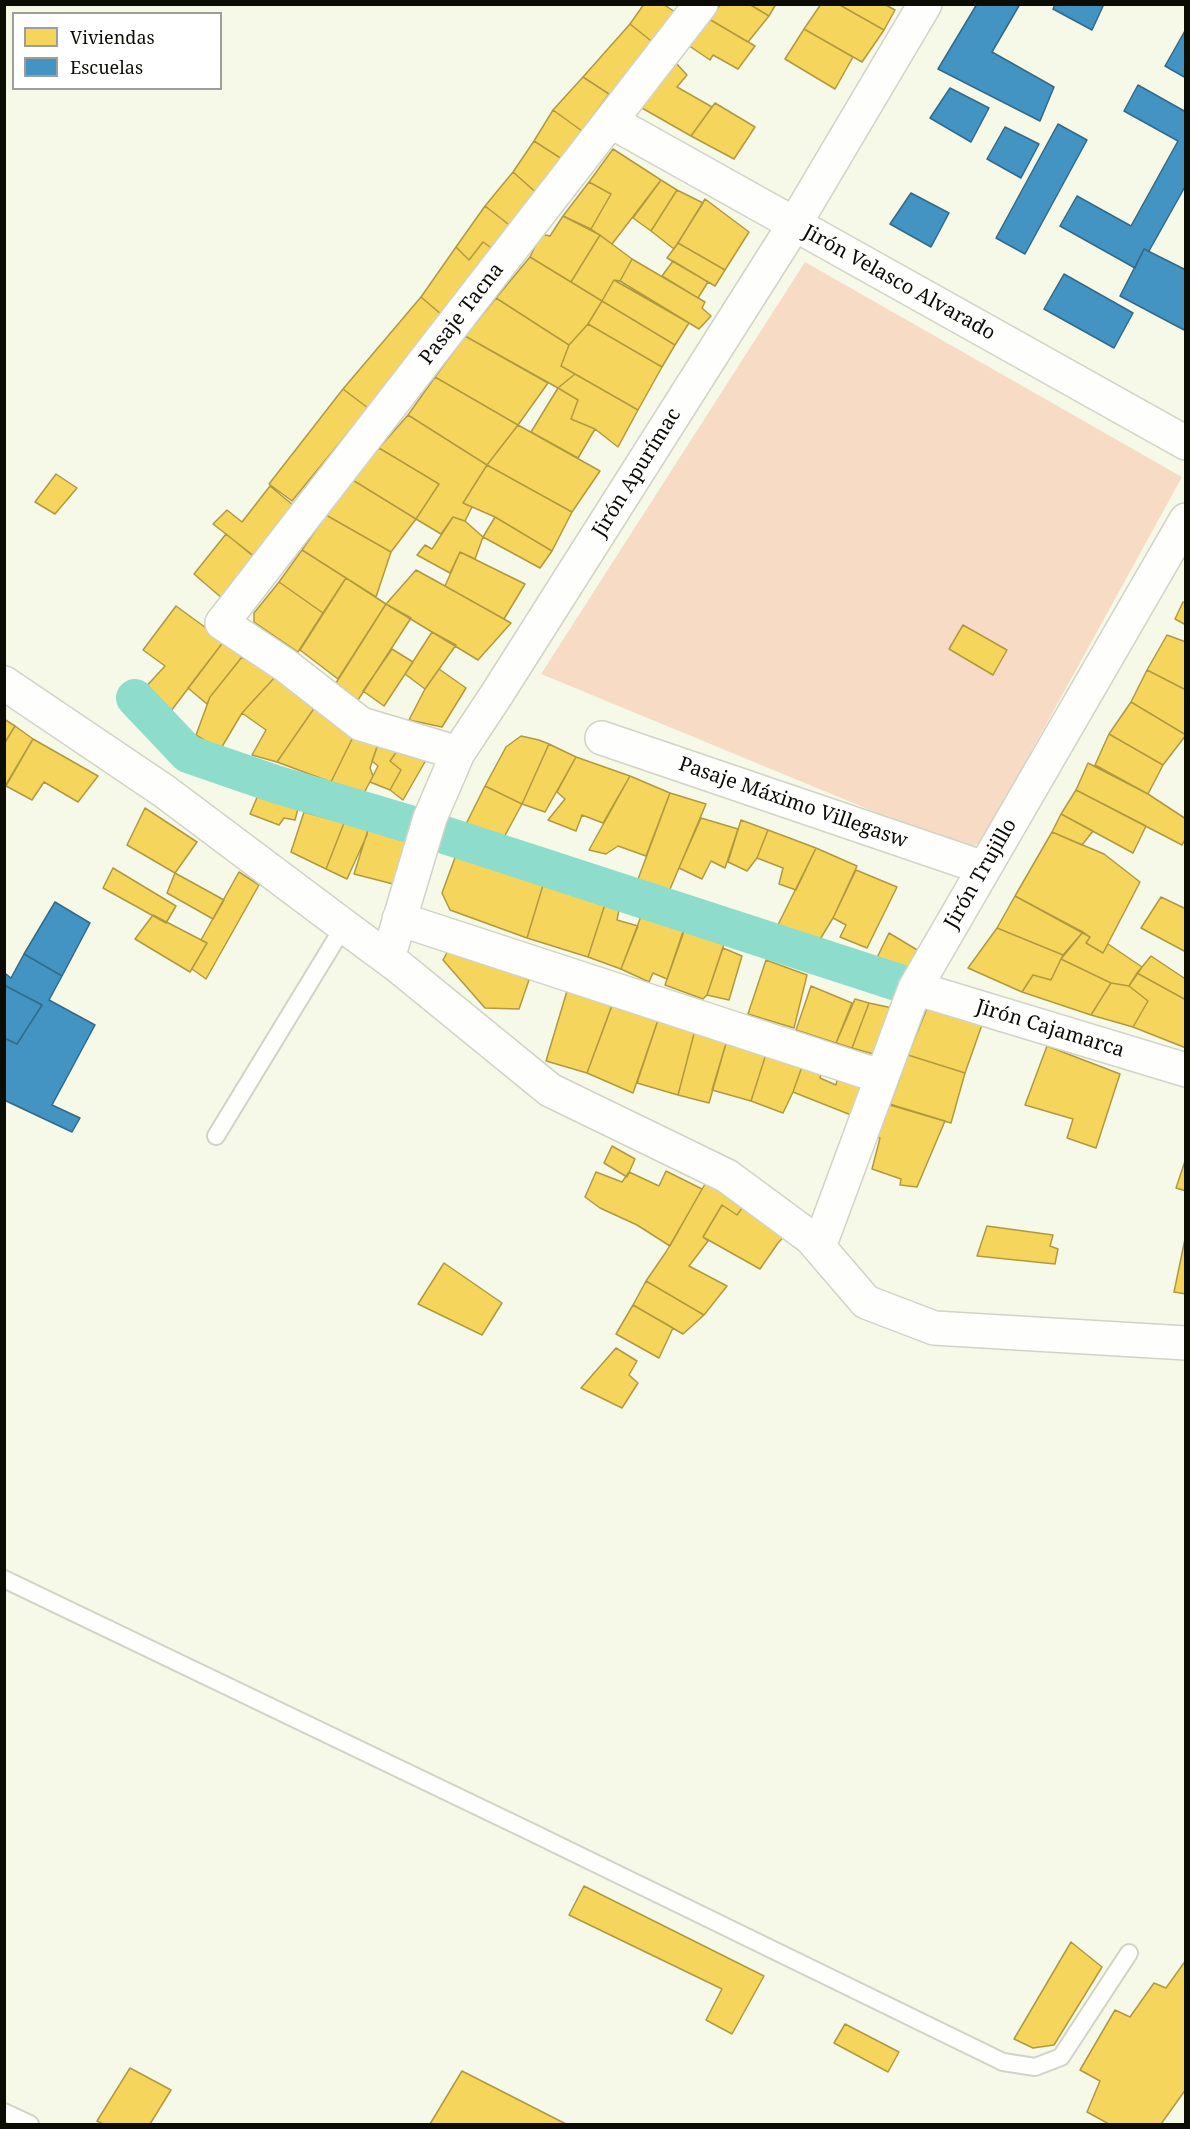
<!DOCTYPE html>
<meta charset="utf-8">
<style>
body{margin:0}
#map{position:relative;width:1190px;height:2129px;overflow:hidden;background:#f6f9e8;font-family:"Noto Serif",serif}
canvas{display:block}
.frame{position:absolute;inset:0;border:6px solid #0b0c03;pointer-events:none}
.legend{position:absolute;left:12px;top:12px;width:210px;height:78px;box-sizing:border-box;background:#fff;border:2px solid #9d9e9a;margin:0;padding:8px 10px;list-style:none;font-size:18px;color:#0b0c03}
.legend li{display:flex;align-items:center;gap:12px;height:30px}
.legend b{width:30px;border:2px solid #9d9e9a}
</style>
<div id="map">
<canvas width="1190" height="2129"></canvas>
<div class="frame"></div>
<ul class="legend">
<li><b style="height:16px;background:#f6d55c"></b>Viviendas</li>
<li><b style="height:16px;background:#4393c3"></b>Escuelas</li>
</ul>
</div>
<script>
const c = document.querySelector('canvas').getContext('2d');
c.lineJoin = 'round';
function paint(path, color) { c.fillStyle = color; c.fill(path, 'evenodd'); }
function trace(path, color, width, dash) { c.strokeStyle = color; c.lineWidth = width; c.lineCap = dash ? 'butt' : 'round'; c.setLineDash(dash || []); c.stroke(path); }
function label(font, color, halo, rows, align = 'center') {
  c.font = font + ' "Noto Serif",serif'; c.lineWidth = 6; c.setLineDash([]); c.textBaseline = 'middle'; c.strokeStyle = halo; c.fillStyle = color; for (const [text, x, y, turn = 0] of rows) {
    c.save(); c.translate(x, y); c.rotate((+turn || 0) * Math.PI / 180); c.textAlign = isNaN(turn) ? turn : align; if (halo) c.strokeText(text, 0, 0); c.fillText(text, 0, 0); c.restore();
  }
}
paint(new Path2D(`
 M805,262L1182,477L982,841L967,850L541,674Z`), '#f7dbc5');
const homes = new Path2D(`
 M644,4H663L681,16L660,48L630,24Z
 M721,4H749L769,16L748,42L709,19Z
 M749,4H776L769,16Z
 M821,4H838L884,30L862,62L804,29Z
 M838,4H884L895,10L884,30Z
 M709,19L755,46L738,69L713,55L710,60L688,45Z
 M630,24L660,48L620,95L609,94L583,77Z
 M804,29L853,57L835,89L785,59Z
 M675,62L687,75L677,87L712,107L691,136L642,108L661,78Z
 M583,77L609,94L582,131L553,110Z
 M715,103L755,127L734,159L691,136Z
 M553,110L582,131L562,159L534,141Z
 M534,141L562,159L540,196L513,172Z
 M613,149L661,180L612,244L591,229L611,194L589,182Z
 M513,172L540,196L517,231L485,206Z
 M661,180L677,190L651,231L633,218Z
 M589,182L611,194L591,229L563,216Z
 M677,190L703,203L674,249L651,231Z
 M705,199L749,232L725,270L678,243Z
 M485,206L517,231L500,254L483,242L469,260L456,247Z
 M563,216L600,235L571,282L530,257L541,234L550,236Z
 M600,235L632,259L620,281L614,280L602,301L571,282Z
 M483,242L500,254L449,321L421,297L456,247L469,260Z
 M678,243L725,270L715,286L667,258Z
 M530,257L602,301L588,324L569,345L496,298Z
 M632,259L705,302L702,308L711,316L699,329L620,281Z
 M673,261L708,282L698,298L662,276Z
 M614,280L689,323L675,345L602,301Z
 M421,297L449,321L368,408L343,389Z
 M496,298L569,345L561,366L575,374L558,388L465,336Z
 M602,301L675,345L662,367L588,324Z
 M588,324L662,367L638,410L561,366L569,345Z
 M465,336L548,383L518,425L435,377Z
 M575,374L638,410L618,447L595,429L571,419L578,400L558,388Z
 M435,377L518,425L487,465L408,415Z
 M558,388L578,400L571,419L595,429L578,458L531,432Z
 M343,389L368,408L292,501L269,484Z
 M408,415L487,465L463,503L472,507L465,521L453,517L441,534L416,519L439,484L379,448Z
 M518,425L600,471L572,512L487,465Z
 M379,448L439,484L416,519L351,479Z
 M487,465L572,512L552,551L495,517L463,503Z
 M56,474L77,488L55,514L35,502Z
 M351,479L416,519L391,552L326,515Z
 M270,486L299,510L259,560L213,524L227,510L242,522Z
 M326,515L391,552L376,597L302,550Z
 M453,517L465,521L483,537L475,559L460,552L450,573L417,555L425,545L432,549Z
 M495,517L552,551L540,568L483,537Z
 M226,534L258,560L223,599L194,574Z
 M302,550L346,578L323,613L279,582Z
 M460,552L525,584L504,619L445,586Z
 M416,570L445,586L511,623L478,660L386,604Z
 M346,578L386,604L338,679L300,650Z
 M279,582L323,613L298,652L254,622V613Z
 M1183,602L1186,603V625L1175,619Z
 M386,604L411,618L358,700L336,683Z
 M176,606L224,641L171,711L142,691L165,666L143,650Z
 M963,625L1007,650L993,675L949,649Z
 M432,632L456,645L425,689L405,674Z
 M1167,635L1186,642V690L1147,670Z
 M224,641L242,657L210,697L207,704L188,688Z
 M392,649L413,662L384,706L363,691Z
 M242,657L276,676L242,713L220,750L196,735L210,697Z
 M439,669L466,688L442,727L409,720L425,689Z
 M1147,670L1186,690V735L1131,702Z
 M276,676L315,707L277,762L252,755L266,730L242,713Z
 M1131,702L1186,735L1163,765L1109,734Z
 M315,707L356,731L331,782L277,762Z
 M4,719L15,726L4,744Z
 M15,726L33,739L4,788V744Z
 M356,731L379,741L370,768L373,776L363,795L331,782Z
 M1109,734L1163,765L1148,794L1095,765Z
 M521,736L539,740L549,744L522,804L485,786L506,747Z
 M33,739L98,776L78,802L44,782L32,800L6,786Z
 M379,741L400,747L390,761L401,770L390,790L370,782L378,766L372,761Z
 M549,744L576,757L545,812L522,804Z
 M400,747L426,760L403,800L390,790L401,770L390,761Z
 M576,757L630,776L603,823L582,815L576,831L548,820L565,799L557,792Z
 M1088,763L1148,794L1186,819V838L1182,845L1076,790Z
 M630,776L670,793L646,856L618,846L606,854L589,850Z
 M485,786L522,804L502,841L464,828Z
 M261,788L300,801L295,820L284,818L279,825L250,814Z
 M1076,790L1146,826L1133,853L1061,814Z
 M670,793L706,804L665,901L634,890Z
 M308,798L369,812L367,835L347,879L326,869L344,823L304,812Z
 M145,808L197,842L175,873L127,845Z
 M304,812L344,823L326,869L291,852Z
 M1061,814L1093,831L1082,845L1052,832Z
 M701,818L738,829L725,868L711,861L702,879L679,868Z
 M741,820L768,830L757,858L747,871L728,862Z
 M368,830L411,843L397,885L354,874Z
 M768,830L816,848L796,890L779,884L783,868L757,858Z
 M1052,832L1104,854L1140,882L1103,953L1086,943L1090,937L1015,896Z
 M460,844L547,872L527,938L450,910L442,893Z
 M816,848L857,866L833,918L813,951L771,939Z
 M113,868L176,906L166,923L103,888Z
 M856,870L897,887L867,948L840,937L846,925L833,918Z
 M239,872L259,885L206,979L192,969L207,943L201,940Z
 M547,872L608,891V895L588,957L527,938Z
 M175,873L224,900L213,919L167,893Z
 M608,895L621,900L617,920L638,926L621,969L588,957Z
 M1015,896L1077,929L1083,932L1063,955L997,928Z
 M1161,897L1186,909V952L1141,928Z
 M646,903L688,917L667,979L653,973L649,982L621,969Z
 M153,915L207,943L190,972L135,939Z
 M688,920L728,932L707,995L703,999L665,985Z
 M997,928L1063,955L1051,980L1033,975L1022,992L968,968Z
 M1083,932L1090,937L1086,943L1103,953L1108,944L1142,967L1129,986L1111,983L1061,959Z
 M889,933L919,951L904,979L871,970Z
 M450,947L529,980L519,1009L485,1008L443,960Z
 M723,948L742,956L729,1000L707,995Z
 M1151,956L1184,978L1186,976V1000L1137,973Z
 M1061,959L1111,983L1091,1015L1022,992L1033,975L1051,980Z
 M766,960L807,975L794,1028L748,1014Z
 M1137,973L1186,1000V1048L1133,1027L1148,1001L1129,986Z
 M570,981L615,997L587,1073L546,1061Z
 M1111,983L1129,986L1148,1001L1133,1027L1091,1015Z
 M811,986L852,1003L836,1043L796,1030Z
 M855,999L869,1003L852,1048L836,1043Z
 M613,1003L659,1017L633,1093L587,1073Z
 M869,1003L897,1009L877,1055L852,1048Z
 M928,1006L983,1022L965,1073L908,1055Z
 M659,1017L695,1030L678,1095L637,1083Z
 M695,1030L727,1040L709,1103L678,1095Z
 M727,1040L767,1051L751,1101L712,1090Z
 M1047,1046L1120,1074L1096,1148L1067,1138L1073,1119L1025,1105Z
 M767,1051L804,1061L793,1092L783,1113L751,1101Z
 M908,1055L965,1073L951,1123L890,1105Z
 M804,1061L823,1066L820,1078L836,1085L839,1072L864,1078L856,1117L793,1092Z
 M883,1102L945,1121L917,1187L900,1185L901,1179L872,1169L880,1138L873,1136Z
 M612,1146L635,1159L627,1177L604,1163Z
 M1186,1158V1191L1176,1188Z
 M666,1171L702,1189L670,1246L637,1225L600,1208L585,1197L596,1172L622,1182L629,1172L659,1186Z
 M712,1172L750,1197L737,1215L722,1205L703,1237L708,1241L689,1266L727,1286L704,1315L646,1281L666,1252Z
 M750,1197L792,1228L778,1243L760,1269L703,1237L722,1205L737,1215Z
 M987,1226L1053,1235L1050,1246L1058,1249L1055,1264L977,1256Z
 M1185,1239H1186V1294L1174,1292Z
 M444,1263L502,1303L482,1335L418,1304Z
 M646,1281L704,1315L683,1334L633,1305Z
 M633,1305L673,1328L659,1358L616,1334Z
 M616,1348L637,1361L629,1375L638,1383L622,1408L581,1388Z
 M584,1886L764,1976L732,2034L706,2020L722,1989L569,1915Z
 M1071,1942L1102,1967L1054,2045L1033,2048L1014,2039Z
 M1186,1960V2089L1161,2124H1109L1087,2112L1100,2081L1080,2070L1115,2010L1130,2017L1154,1983L1166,1988Z
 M845,2024L899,2052L888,2072L834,2043Z
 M130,2068L171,2090L150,2124H103L97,2121Z
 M462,2071L566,2124H430Z`);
paint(homes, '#f6d55c');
trace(homes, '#b09941', 1.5);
const schools = new Path2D(`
 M977,4H1020L992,52L1054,87L1040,121L938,69Z
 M1055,4H1104L1092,30L1053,9Z
 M1186,29V78L1165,66Z
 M1138,85L1186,112V185L1149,251L1144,249L1135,268L1060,226L1077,196L1131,226L1178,141L1124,111Z
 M950,88L989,108L971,142L930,118Z
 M1058,124L1087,140L1025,254L996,238Z
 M1005,127L1039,144L1021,178L987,159Z
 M911,193L949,213L931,247L890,224Z
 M1144,249L1186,270V331L1120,296Z
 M1064,274L1133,313L1114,348L1044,309Z
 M55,902L90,923L62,976L24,954Z
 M24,954L62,976L49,1000L95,1025L52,1105L80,1118L72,1132L4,1100V1038L17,1044L42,1005L4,985V976L6,974L11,978Z
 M4,985L42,1005L17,1044L4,1038Z`);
paint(schools, '#4393c3');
trace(schools, '#326a89', 1.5);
trace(new Path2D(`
 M135,698L188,754L275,784L426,829L915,988`), '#8edccb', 38);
const lane = new Path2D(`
 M216,1136L344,926
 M4,1579L531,1832L1003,2062L1035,2067L1061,2057L1129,1953
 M4,2112L30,2124`);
const street = new Path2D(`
 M612,122L1186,443
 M4,683L164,791L344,926L398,966L550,1090L727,1176L811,1238L866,1302L934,1328L1186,1343
 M602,738L984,868
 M458,753L361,724L285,665L222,623L701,4
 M399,919L882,1077
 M388,958L430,818L458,753L497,694L794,225L925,4
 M915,988L1186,1070
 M819,1247L915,988L1186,520`);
trace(lane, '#d1d3c6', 20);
trace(street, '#d1d3c6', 36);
trace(lane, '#fefefc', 16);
trace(street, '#fefefc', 33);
label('20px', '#0b0c03', '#fff', [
 ["Jirón Velasco Alvarado",899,283,29],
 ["Pasaje Tacna",462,314,-52],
 ["Jirón Apurímac",637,473,-58],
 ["Pasaje Máximo Villegasw",793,803,19],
 ["Jirón Trujillo",981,874,-60],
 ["Jirón Cajamarca",1050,1029,17]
]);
</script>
